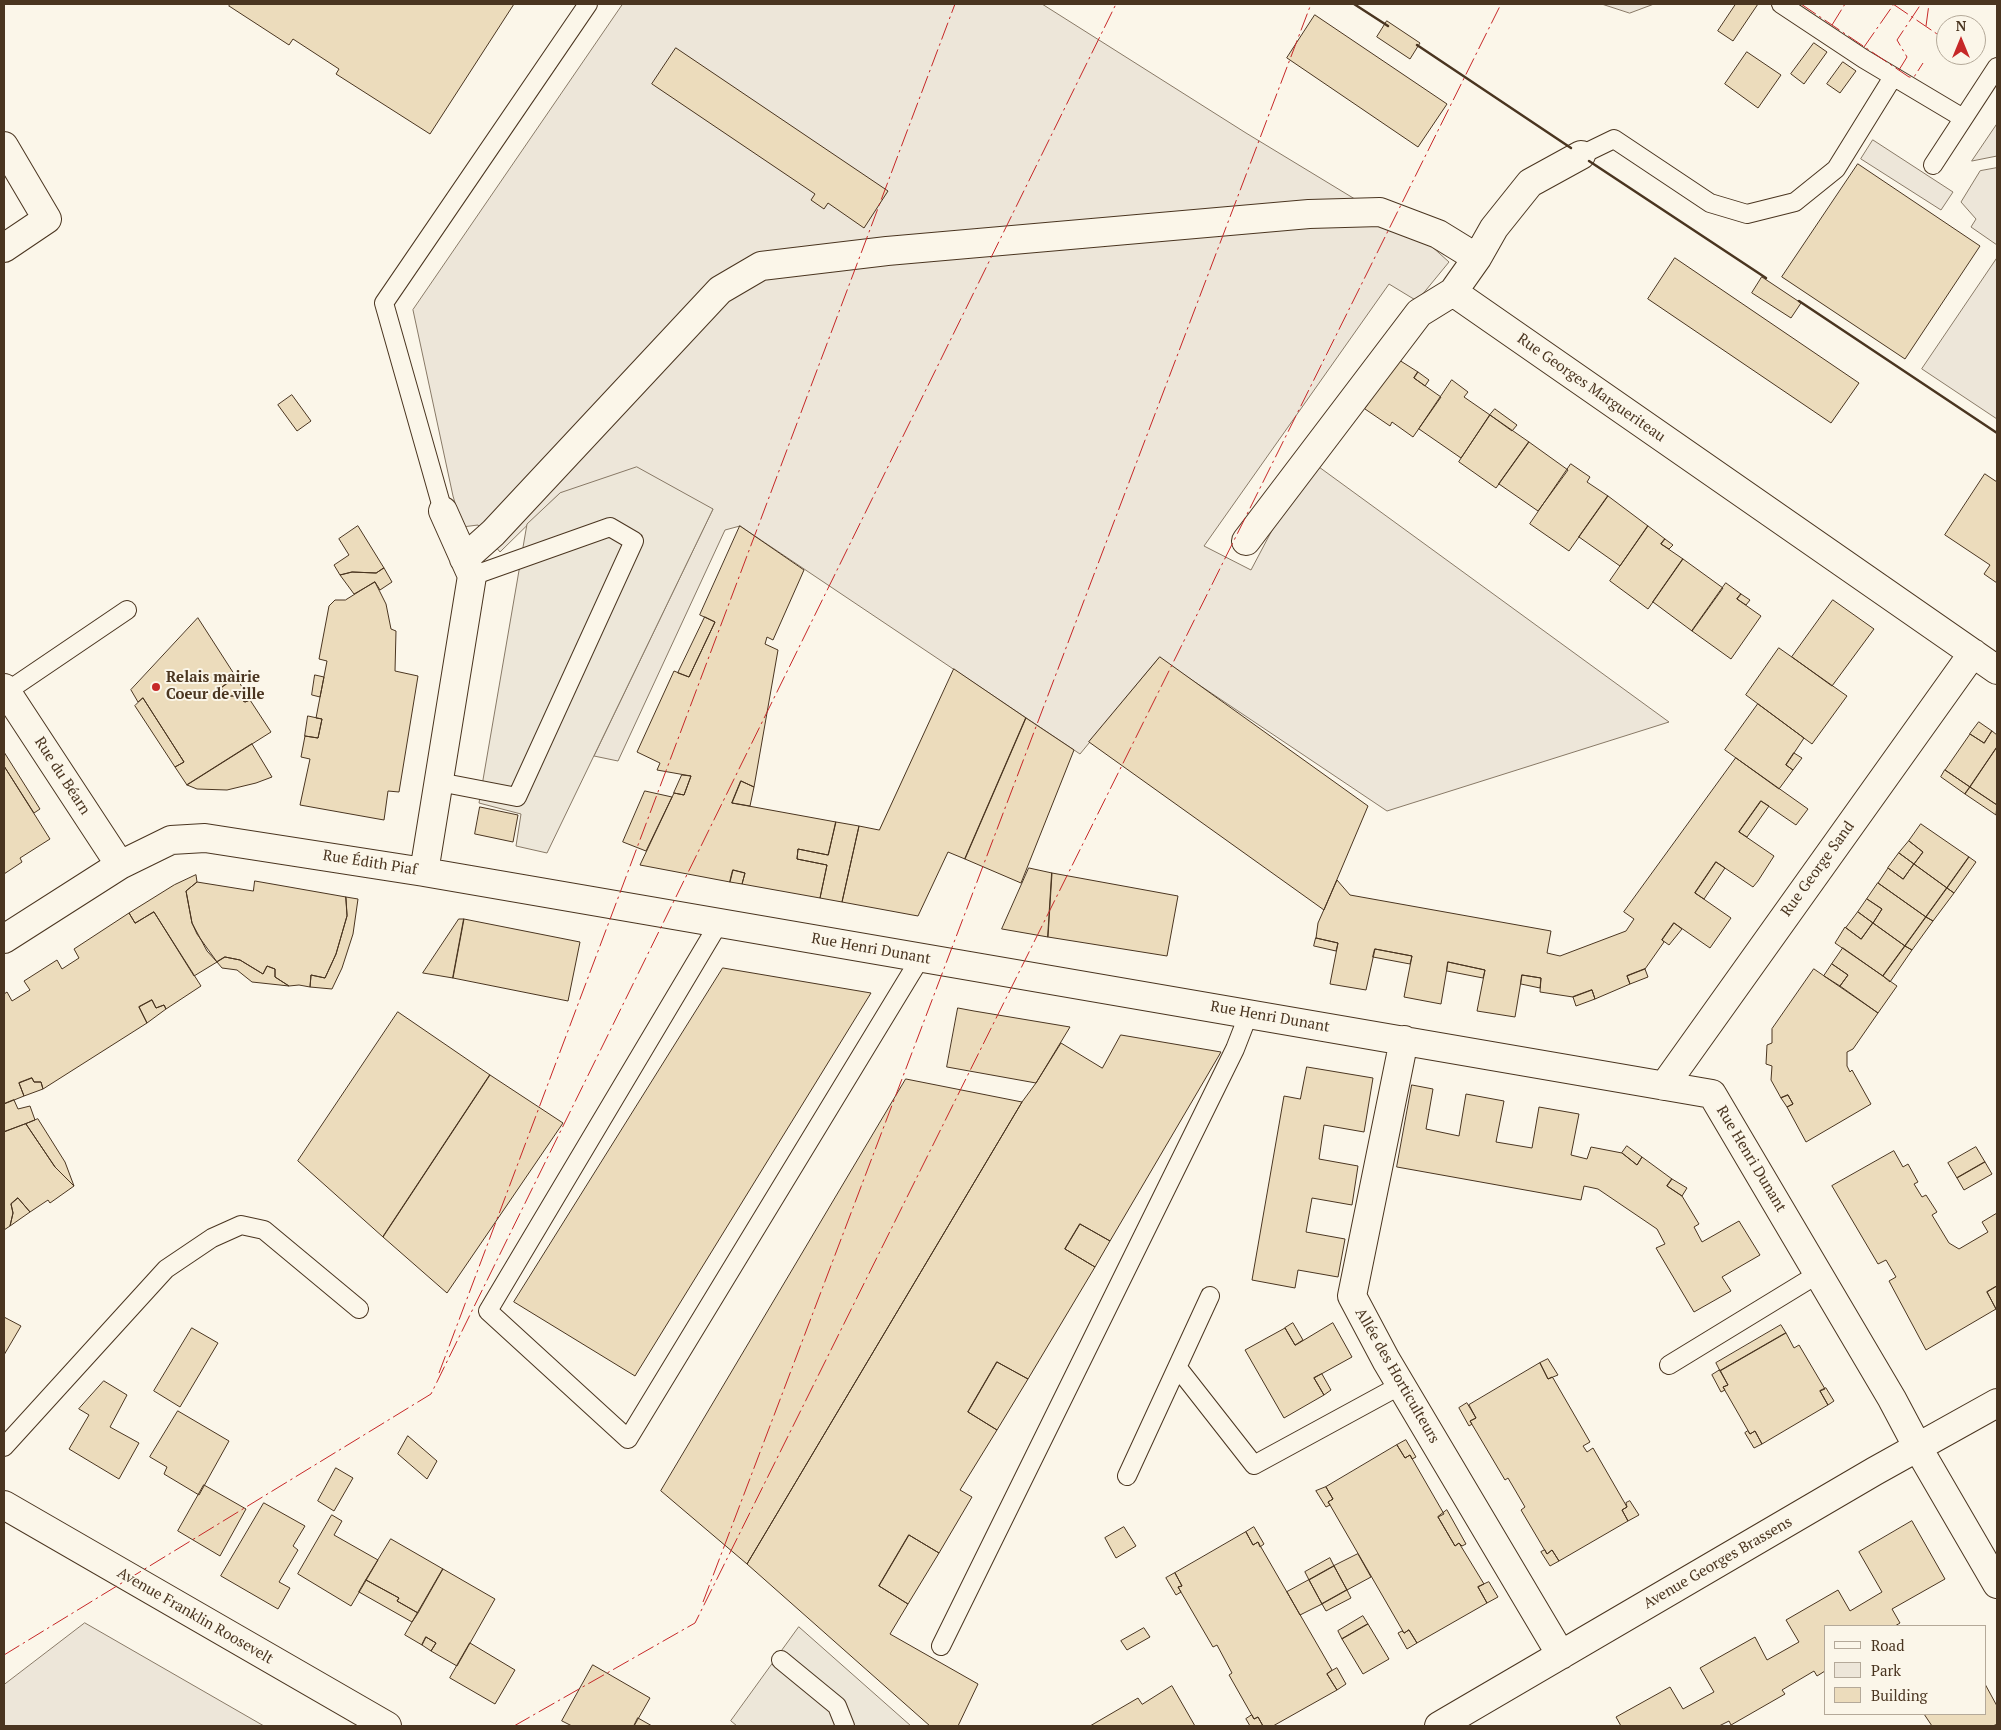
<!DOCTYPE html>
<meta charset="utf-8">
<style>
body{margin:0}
#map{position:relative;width:2001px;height:1730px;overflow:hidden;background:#fbf6e9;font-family:"PT Serif",serif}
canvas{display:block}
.frame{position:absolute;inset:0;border:5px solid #4a3520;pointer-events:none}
.legend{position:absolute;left:1824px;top:1625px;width:162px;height:90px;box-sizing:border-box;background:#fbf6e9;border:1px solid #b4a999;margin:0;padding:6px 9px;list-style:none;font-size:15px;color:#4a3520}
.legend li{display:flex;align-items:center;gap:10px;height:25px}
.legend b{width:25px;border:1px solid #b4a999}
.north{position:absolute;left:1936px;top:15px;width:50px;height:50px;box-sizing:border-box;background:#fbf6e9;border:1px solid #b4a999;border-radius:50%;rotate:0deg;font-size:14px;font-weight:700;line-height:20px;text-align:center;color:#4a3520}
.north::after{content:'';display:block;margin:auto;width:18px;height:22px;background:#c62828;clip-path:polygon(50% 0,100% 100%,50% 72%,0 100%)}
</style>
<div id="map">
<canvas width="2001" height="1730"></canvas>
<div class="frame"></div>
<ul class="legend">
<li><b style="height:6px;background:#fbf6e9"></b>Road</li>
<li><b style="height:14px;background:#ede6d9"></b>Park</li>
<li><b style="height:14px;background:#ecdcbc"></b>Building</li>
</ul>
<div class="north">N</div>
</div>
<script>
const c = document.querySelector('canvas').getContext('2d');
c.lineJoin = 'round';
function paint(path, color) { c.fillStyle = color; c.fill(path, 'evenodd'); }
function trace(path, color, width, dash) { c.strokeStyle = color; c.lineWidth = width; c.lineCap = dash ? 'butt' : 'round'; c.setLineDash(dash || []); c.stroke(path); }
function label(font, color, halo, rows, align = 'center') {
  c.font = font + ' "PT Serif",serif'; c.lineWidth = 4; c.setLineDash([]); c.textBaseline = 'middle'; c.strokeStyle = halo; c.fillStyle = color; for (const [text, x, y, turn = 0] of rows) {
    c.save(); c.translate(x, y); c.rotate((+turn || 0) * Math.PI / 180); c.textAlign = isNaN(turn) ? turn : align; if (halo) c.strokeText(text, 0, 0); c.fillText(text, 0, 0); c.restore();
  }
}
const green = new Path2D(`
 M623,4H1042L1246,133L1429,244L1449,262L1417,301L1389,284L1204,546L1251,570L1279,517L1319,467L1669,722L1387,811L1159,658L1080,754L740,526L725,530L618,761L594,756L713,509L560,493L500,552L478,525L462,527L453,496L413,310Z
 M1602,4H1654L1630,13Z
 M1997,124V156L1972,161Z
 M1873,140L1953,192L1941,210L1861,159Z
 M1997,168V245L1971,227L1976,219L1961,202L1980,171Z
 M1997,258V419L1922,369Z
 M85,1623L264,1726H4V1685Z`);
paint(green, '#ede6d9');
trace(green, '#887966', 1);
const parking = new Path2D(`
 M637,467L713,509L547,853L516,846L521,814L479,803L527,524L560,493Z
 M799,1627L911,1726H737L731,1721Z`);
paint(parking, '#ede7d9');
trace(parking, '#887966', 1);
const building = new Path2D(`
 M231,4H514L430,134L336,74L339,69L293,39L289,45L229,6Z
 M1736,4H1758L1733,41L1718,31Z
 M1315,15L1447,104L1418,147L1287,58Z
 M1387,21L1420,43L1410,59L1377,37Z
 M1814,43L1827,52L1804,84L1791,74Z
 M676,48L888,191L864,228L828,203L824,209L811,200L815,194L652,84Z
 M1747,52L1781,75L1758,108L1725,84Z
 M1843,62L1856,71L1840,93L1827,84Z
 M1858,164L1980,246L1905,359L1782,277Z
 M1675,258L1859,383L1831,423L1648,299Z
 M1762,277L1801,303L1791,318L1752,293Z
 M1399,360L1418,372L1414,378L1441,397L1413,437L1392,422L1390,426L1365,409Z
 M1418,372L1429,380L1425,386L1414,378Z
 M1452,380L1468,392L1464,397L1490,415L1461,458L1419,429Z
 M292,395L311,421L297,431L278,405Z
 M1495,409L1517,425L1512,431L1490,415Z
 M1490,415L1529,442L1496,488L1459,462Z
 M1529,442L1568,470L1538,511L1499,484Z
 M1571,464L1590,477L1587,482L1608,496L1569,551L1530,524Z
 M1985,474L1997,482V583L1984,574L1990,565L1945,535Z
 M1608,496L1648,526L1620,566L1579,537Z
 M358,526L384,568L376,573L352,572L340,575L334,565L349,555L339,539Z
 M740,526L804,570L773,640L767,637L765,644L778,650L754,787L741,781L732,803L836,822L828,855L798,849L797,859L827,865L820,898L742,884L745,873L733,870L730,882L640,865L674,793L684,795L691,776L657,770L660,763L637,752L674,671L689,677L715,622L700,615Z
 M1648,526L1665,539L1661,544L1683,559L1648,609L1610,581Z
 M1665,539L1673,545L1669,549L1661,544Z
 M1683,559L1723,588L1692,631L1653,602Z
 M384,568L392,582L380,590L375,582L354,594L340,575L352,572L376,573Z
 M375,582L386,604L391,629L396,631L395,671L418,676L399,792L388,791L384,820L300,805L310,759L301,757L305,736L318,738L322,719L316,718L327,661L319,659L329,606L335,600H345Z
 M1726,583L1741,594L1737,599L1761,616L1731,659L1692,631Z
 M1741,594L1750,600L1746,605L1737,599Z
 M1833,600L1874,629L1832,686L1792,657Z
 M705,617L715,622L689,677L678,673Z
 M198,618L236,677L221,688L225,696H235L245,702L250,700L271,732L187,785L175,767L184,762L143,698L138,702L131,690Z
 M1779,648L1847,696L1812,744L1746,695Z
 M1160,657L1368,806L1324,910L1089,742Z
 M954,669L1026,718L965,859L948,852L918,916L842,902L859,826L879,830Z
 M315,675L324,677L320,697L312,695Z
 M236,677L250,700L245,702L235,696H225L221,688Z
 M143,698L184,762L175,767L135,706Z
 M1758,704L1804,738L1786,765L1793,770L1779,789L1725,750Z
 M308,716L322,719L318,738L305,736Z
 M1026,718L1074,750L1021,883L965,859Z
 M1979,722L1992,731L1984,743L1970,734Z
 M1992,731L1997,735V747L1970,787L1945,770L1970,734L1984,743Z
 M252,744L272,777L256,783L227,790L197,789L187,785Z
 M1997,747V805L1970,787Z
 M4,752L40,809L34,813L4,766Z
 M1794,753L1802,758L1793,770L1786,765Z
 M1736,758L1808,809L1796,825L1761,801L1739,832L1774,856L1758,881L1753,887L1716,862L1695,893L1731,918L1710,948L1674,923L1662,940L1664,942L1645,969L1627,976L1630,984L1595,999L1592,990L1573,997L1540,992L1541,978L1522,975L1515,1017L1477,1011L1485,970L1448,962L1441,1004L1404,997L1412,956L1375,949L1366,990L1330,984L1338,943L1316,938L1318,923L1337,880L1350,895L1551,931L1547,953L1560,956L1626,931L1634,919L1624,912Z
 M4,766L50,839L20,858L22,862L4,874Z
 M1945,770L1970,787L1965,794L1941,777Z
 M682,775L691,776L684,795L674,793Z
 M741,781L754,787L750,806L732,803Z
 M1970,787L1997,805L1996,815L1965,794Z
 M645,791L672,797L646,851L623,842Z
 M1761,801L1769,806L1747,837L1739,832Z
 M480,807L518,815L513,842L475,834Z
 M836,822L859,826L842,902L820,898L827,865L797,859L798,849L828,855Z
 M1921,824L1969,857L1947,888L1914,864L1923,852L1909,841Z
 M1909,841L1923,852L1914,864L1899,853Z
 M1899,853L1914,864L1903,879L1888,868Z
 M1969,857L1976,862L1954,893L1947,888Z
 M1716,862L1725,868L1704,899L1695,893Z
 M1914,864L1947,888L1926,917L1878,883L1888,868L1903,879Z
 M1029,868L1052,873L1048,937L1002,929Z
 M733,870L745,873L742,884L730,882Z
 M1052,873L1178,896L1167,956L1048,937Z
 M196,875L197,882L186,891L192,923L207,951L217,962L194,976L154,912L135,923L129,913L174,885Z
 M255,881L346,897L347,916L336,954L325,978L311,975L310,987L299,985L289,986L275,977V969L267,966L263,974L240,960L225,957L217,962L197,934L192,923L186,891L197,882L253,891Z
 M1878,883L1926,917L1905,946L1873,923L1882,909L1867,899Z
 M1947,888L1954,893L1933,921L1926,917Z
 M346,897L358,899L353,934L342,968L332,989L310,987L311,975L325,978L336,954L347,916Z
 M1867,899L1882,909L1873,923L1858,912Z
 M154,912L201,986L166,1009L164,1005L156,1008L152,1000L139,1007L147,1023L43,1089L41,1082H34L32,1078L19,1083L24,1096L4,1104V994L7,992L12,1001L30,990L24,981L57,960L62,969L79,958L74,949L129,913L135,923Z
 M1858,912L1873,923L1861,939L1846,928Z
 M1926,917L1933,921L1912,950L1905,946Z
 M459,919H464L453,978L423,973Z
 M464,919L580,942L568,1001L453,978Z
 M1674,923L1682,929L1669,945L1662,940Z
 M1873,923L1905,946L1883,976L1835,943L1845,927L1861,939Z
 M1316,938L1338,943L1336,951L1314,946Z
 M1905,946L1912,950L1890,982L1883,976Z
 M1843,948L1897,986L1878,1013L1840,986L1848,975L1832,964Z
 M1375,949L1412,956L1410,964L1373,957Z
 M225,957L240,960L263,974L267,966L275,969V977L289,986L252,982L237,970L222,968L217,962Z
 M1448,962L1485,970L1483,978L1447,971Z
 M1832,964L1848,975L1840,986L1824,976Z
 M723,968L871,993L635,1376L514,1302Z
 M1645,969L1648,977L1630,984L1627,976Z
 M1814,969L1878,1013L1853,1049L1847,1052V1066L1850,1072L1852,1070L1871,1104L1806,1142L1787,1107L1793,1104L1788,1095L1781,1098L1771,1080L1772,1066L1766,1064L1767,1045L1772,1043V1029Z
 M1522,975L1541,978L1540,988L1521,984Z
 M1592,990L1595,999L1576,1006L1573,997Z
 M152,1000L156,1008L164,1005L166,1009L147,1023L139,1007Z
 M958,1008L974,1011L1070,1027L1036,1083L947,1067Z
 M398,1012L490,1075L383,1237L298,1161Z
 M1121,1035L1221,1052L1110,1241L1080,1224L1065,1249L1095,1267L1028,1379L997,1362L968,1412L997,1430L960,1490L972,1497L939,1553L909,1535L879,1586L908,1604L890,1634L978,1684L958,1726H930L747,1564L1022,1102L1036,1083L1061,1043L1102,1068Z
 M1307,1067L1373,1078L1364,1132L1324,1125L1319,1159L1358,1166L1352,1205L1312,1198L1306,1232L1345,1239L1338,1277L1298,1270L1295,1288L1252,1280L1284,1096L1300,1099Z
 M490,1075L563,1123L447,1293L383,1237Z
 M32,1078L34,1082H41L43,1089L24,1096L19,1083Z
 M906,1079L1022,1102L747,1564L661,1491Z
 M1412,1085L1433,1089L1426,1129L1459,1136L1466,1094L1504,1101L1496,1142L1532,1148L1539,1107L1579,1114L1571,1155L1587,1159L1591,1147L1622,1153L1637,1165L1642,1157L1672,1179L1667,1186L1682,1196L1699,1224L1694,1227L1702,1242L1739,1221L1760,1255L1722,1277L1731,1291L1694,1312L1656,1248L1665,1244L1657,1229L1598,1189L1584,1186L1581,1200L1397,1167Z
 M1788,1095L1793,1104L1787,1107L1781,1098Z
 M14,1100L18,1109L30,1106L35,1120L4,1132V1104Z
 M38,1119L65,1162L74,1186L55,1167L26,1124Z
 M26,1124L55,1167L74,1186L50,1203L48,1200L30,1212L18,1198L11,1204L13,1213L10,1226L4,1230V1132Z
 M1627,1146L1642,1157L1637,1165L1622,1153Z
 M1976,1147L1985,1162L1957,1178L1948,1163Z
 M1894,1151L1903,1167L1908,1164L1918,1182L1914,1184L1922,1197L1926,1195L1937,1212L1932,1215L1949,1243L1959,1249L1988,1232L1982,1222L1997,1213V1286L1987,1292L1996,1309L1926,1350L1889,1281L1896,1277L1886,1260L1878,1264L1832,1186Z
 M1985,1162L1992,1174L1964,1190L1957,1178Z
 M1672,1179L1687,1188L1682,1196L1667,1186Z
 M18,1198L30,1212L10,1226L13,1213L11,1204Z
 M1080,1224L1110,1241L1095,1267L1065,1249Z
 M1997,1286V1308L1996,1309L1987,1292Z
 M4,1317L21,1326L4,1355Z
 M1293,1323L1303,1340L1295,1345L1285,1328Z
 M1333,1323L1352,1357L1314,1378L1324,1395L1284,1418L1245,1350L1285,1328L1295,1345Z
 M1781,1325L1786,1333L1720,1371L1716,1363Z
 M192,1328L218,1343L180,1407L154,1391Z
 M1786,1333L1794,1348L1799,1345L1825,1389L1820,1391L1828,1405L1762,1444L1755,1431L1750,1434L1723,1387L1728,1385L1720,1371Z
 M1548,1359L1558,1375L1548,1379L1540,1363Z
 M997,1362L1028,1379L997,1430L968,1412Z
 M1540,1363L1548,1379L1552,1377L1553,1378L1590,1442L1583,1446L1587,1452L1593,1448L1627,1507L1622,1510L1628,1521L1559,1561L1552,1550L1547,1554L1521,1510L1525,1507L1508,1478L1505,1480L1470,1421L1476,1418L1469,1405Z
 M1720,1370L1728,1385L1723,1387L1725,1390L1721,1392L1712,1375Z
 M1322,1374L1331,1390L1324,1395L1314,1378Z
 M104,1381L127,1395L110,1427L139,1443L119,1479L69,1449L89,1415L79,1409Z
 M1826,1388L1834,1401L1828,1405L1820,1391Z
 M1467,1403L1476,1418L1470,1421L1472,1424L1469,1426L1459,1408Z
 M178,1411L229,1441L199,1495L164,1474L167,1467L150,1457Z
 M1748,1431L1750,1434L1755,1431L1762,1444L1754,1448L1745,1433Z
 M408,1436L437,1461L427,1479L398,1454Z
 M1406,1440L1416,1457L1412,1459L1410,1455L1405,1458L1397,1445Z
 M1397,1445L1405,1458L1410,1455L1444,1514L1438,1517L1455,1546L1459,1543L1484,1584L1478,1587L1487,1603L1417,1643L1409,1630L1404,1633L1330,1505L1328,1502L1333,1499L1326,1487Z
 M336,1468L353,1478L334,1511L318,1501Z
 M204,1485L246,1509L220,1556L178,1531Z
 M1326,1487L1333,1499L1328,1502L1330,1505L1326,1507L1316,1491Z
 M1630,1501L1639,1515L1628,1521L1622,1510L1627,1507L1626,1503Z
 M264,1503L305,1526L293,1546L298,1550L279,1582L290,1588L278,1609L221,1576Z
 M1447,1510L1466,1544L1462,1546L1459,1543L1455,1546L1438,1517Z
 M332,1515L342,1521L334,1535L378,1560L351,1606L298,1574Z
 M1912,1521L1945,1579L1892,1609L1900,1623L1895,1626H1825V1671L1817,1676L1814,1671L1782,1690L1785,1694L1731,1725L1729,1721L1719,1726H1621L1616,1717L1670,1687L1683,1709L1714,1692L1700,1668L1755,1637L1767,1660L1799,1642L1786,1620L1838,1590L1850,1611L1882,1592L1859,1552Z
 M1124,1527L1136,1546L1116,1558L1105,1538Z
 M1254,1527L1264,1544L1260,1547L1258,1542L1253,1545L1246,1532Z
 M1246,1532L1253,1545L1258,1542L1332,1670L1327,1674L1337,1690L1273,1726H1263L1258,1717L1254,1719L1229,1675L1232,1673L1217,1645L1213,1647L1178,1587L1182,1586L1175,1573Z
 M909,1535L939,1553L908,1604L879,1586Z
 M391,1539L443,1569L418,1613L397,1601L399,1598L366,1580Z
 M1545,1550L1547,1554L1552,1550L1559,1561L1550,1566L1541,1552Z
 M1358,1554L1371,1577L1347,1590L1334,1566Z
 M1330,1558L1334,1566L1309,1580L1305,1572Z
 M1334,1566L1347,1590L1322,1604L1309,1580Z
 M443,1569L495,1599L457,1666L431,1651L436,1643L426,1637L422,1645L405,1635Z
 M1175,1573L1182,1586L1178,1587L1181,1592L1176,1595L1166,1578Z
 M366,1580L399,1598L397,1601L418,1613L412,1622L359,1592Z
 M1309,1580L1322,1604L1300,1615L1287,1592Z
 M1489,1582L1498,1597L1487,1603L1478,1587Z
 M1347,1590L1351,1598L1326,1611L1322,1604Z
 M1363,1616L1368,1624L1342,1639L1338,1631Z
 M1368,1624L1389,1659L1363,1674L1342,1639Z
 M1144,1628L1150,1637L1127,1650L1121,1641Z
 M1409,1630L1417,1643L1407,1649L1398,1633L1402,1631L1404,1633Z
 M426,1637L436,1643L431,1651L422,1645Z
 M470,1643L515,1670L495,1704L450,1678Z
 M593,1665L650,1698L634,1726H572L562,1721Z
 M1337,1668L1346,1684L1337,1690L1327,1674Z
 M1985,1684L1997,1706V1724L1993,1726H1932L1924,1714H1985Z
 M1172,1686L1195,1726H1090L1138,1698L1142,1704Z
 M1252,1715L1254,1719L1258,1717L1263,1726H1250L1246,1719Z
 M638,1718L652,1726H634Z`);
paint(building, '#ecdcbc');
trace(building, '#4a3520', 1);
const lane = new Path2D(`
 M1781,4L1864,59L1963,118
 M1581,155L1614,139L1710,203L1747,214L1795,202L1836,169L1893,77
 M1933,165L1997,67
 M443,511L384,303L588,4
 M6,692L127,610
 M439,782L517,797L634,541L610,527L472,576
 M719,923L488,1311L628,1439L921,957
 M1669,1365L1818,1274
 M1178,1368L1254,1465L1401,1385
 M4,1447L166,1269L212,1238L241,1225L264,1230L359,1309
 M1127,1476L1210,1296
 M941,1646L1235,1049L1249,1013
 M781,1660L837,1706L845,1726`);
const street = new Path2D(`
 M4,146L47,219L4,248
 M1453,292L1477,258L1494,228L1530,183L1581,155
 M1246,541L1419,313L1453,292L1997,670
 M464,559L493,533L720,290L761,266L887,251L1309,214L1380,212L1438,234L1477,258
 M4,688L120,865
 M424,872L1712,1094L1892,1399L1918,1448L1997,1584
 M4,939L120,865L171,840L205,838L424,872L472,576L443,511
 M1404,1040L1352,1296L1386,1360L1561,1655
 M1664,1086L1973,653
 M1439,1726L1875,1471L1997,1403`);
const secondary = new Path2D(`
 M4,1505L387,1726`);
trace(lane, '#4a3520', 20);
trace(street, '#4a3520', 30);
trace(secondary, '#4a3520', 30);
trace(lane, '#fbf6e9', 18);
trace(street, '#fbf6e9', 28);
trace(secondary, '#fbf6e9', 28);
trace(new Path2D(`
 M1354,4L1388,26
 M1417,45L1571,148
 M1589,161L1766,278
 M1799,301L1997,433`), '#4a3520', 2.5);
trace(new Path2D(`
 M1801,4L1909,77H1914L1923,63
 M1893,4L1940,36
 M1832,25L1845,4
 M1926,26L1929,4
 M1864,47L1894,4
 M1899,70L1907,57L1897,40L1921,4
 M439,1373L955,4
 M703,1602L1311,4
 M4,1655L431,1394L1116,4
 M514,1726L695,1623L1501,4`), '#c62828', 1, [18, 4, 2.5, 4]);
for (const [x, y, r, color] of [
 [156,687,5,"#c62828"]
]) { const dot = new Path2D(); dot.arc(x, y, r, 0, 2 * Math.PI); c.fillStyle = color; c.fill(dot); trace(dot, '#fbf6e9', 2); }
label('15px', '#4a3520', '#fbf6e9', [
 ["Rue Georges Margueriteau",1591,388,35],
 ["Rue du Béarn",62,776,57],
 ["Rue Édith Piaf",370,863,9],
 ["Rue George Sand",1818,869,-54],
 ["Rue Henri Dunant",871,949,10],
 ["Rue Henri Dunant",1270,1017,10],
 ["Rue Henri Dunant",1751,1159,59],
 ["Allée des Horticulteurs",1397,1376,60],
 ["Avenue Georges Brassens",1718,1563,-30],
 ["Avenue Franklin Roosevelt",195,1616,30]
]);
label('bold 15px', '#4a3520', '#fbf6e9', [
 ["Relais mairie",166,678],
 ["Coeur de ville",166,695]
], 'left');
</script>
